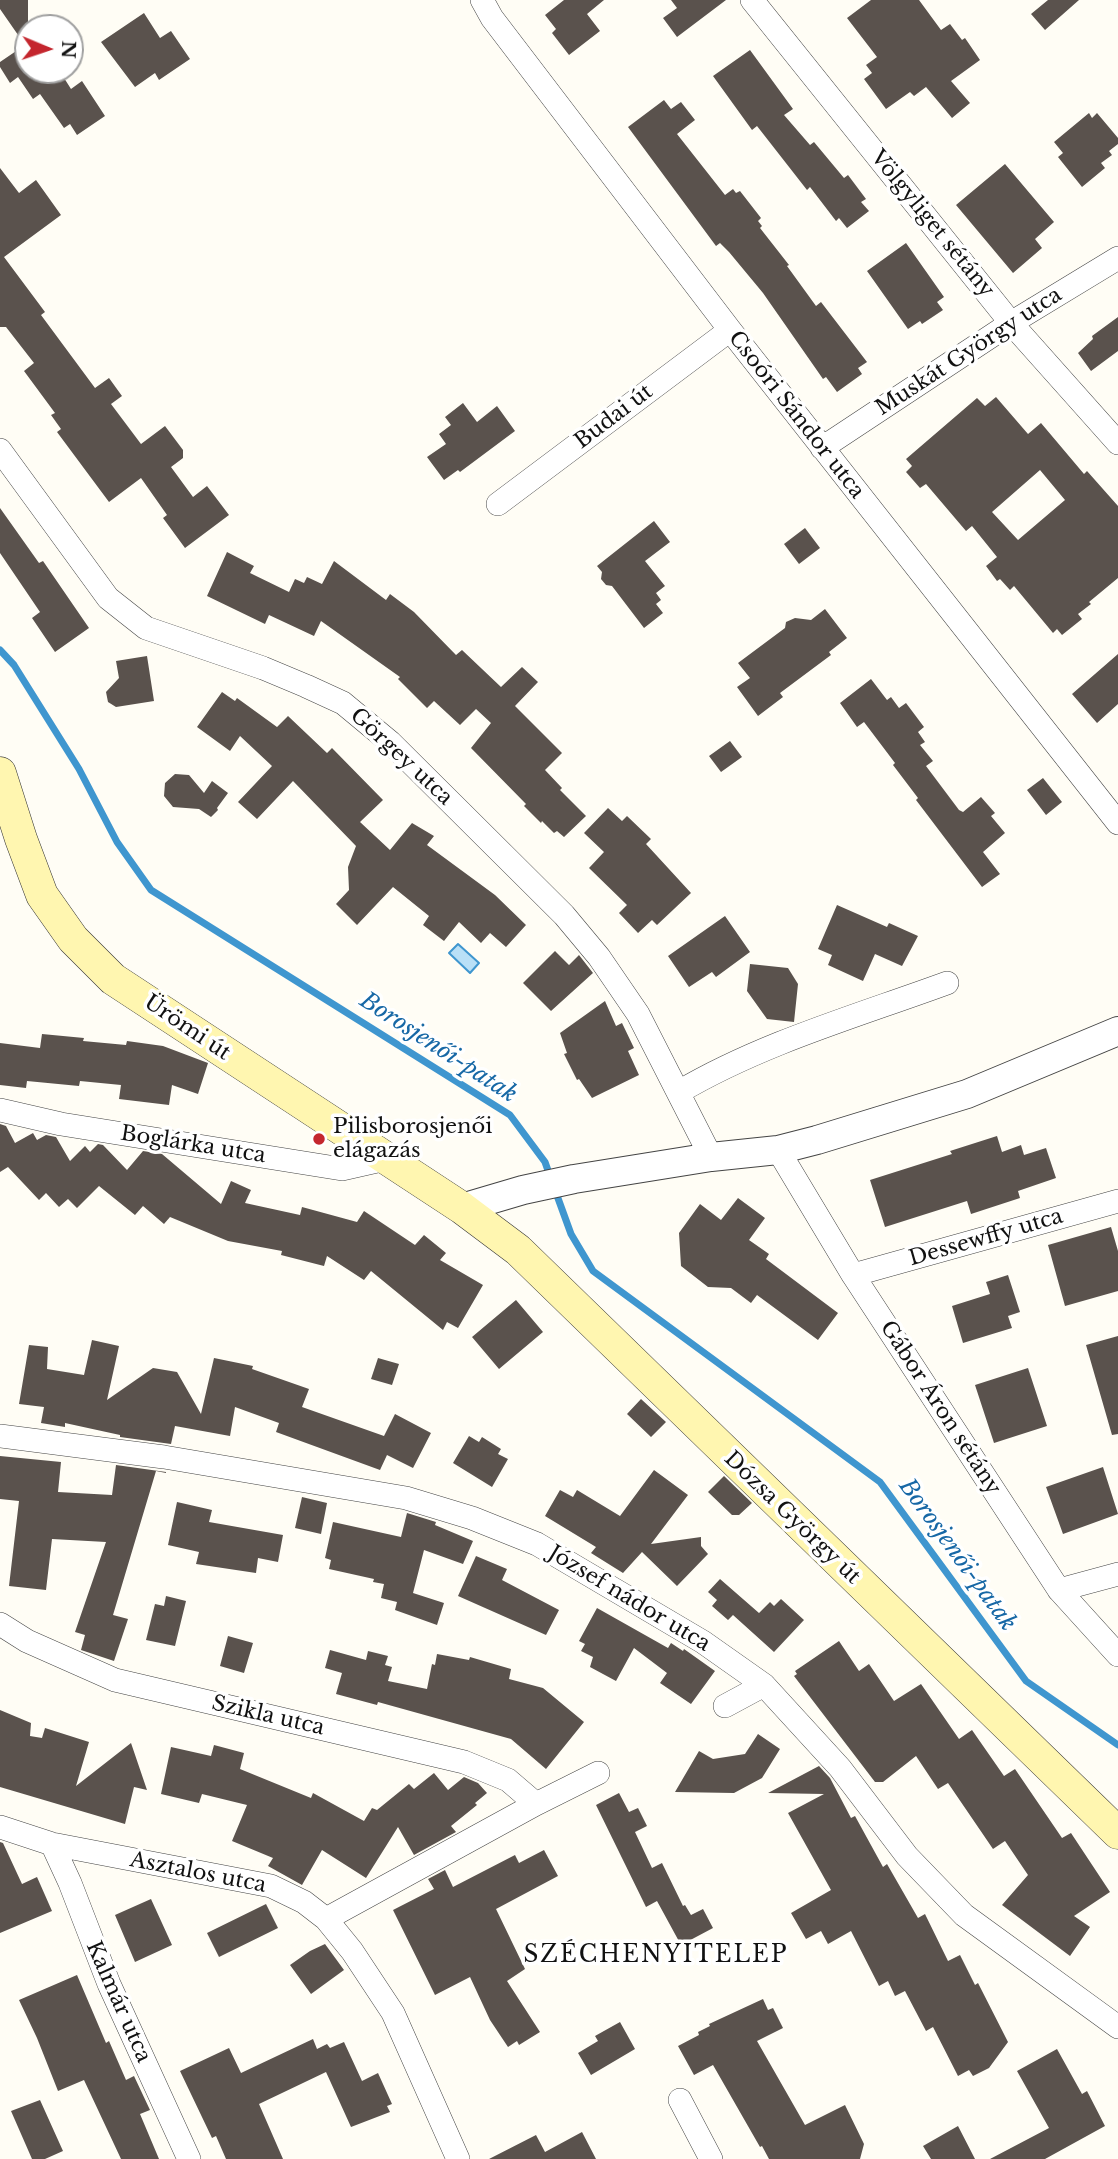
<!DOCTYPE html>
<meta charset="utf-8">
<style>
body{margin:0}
#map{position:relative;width:1118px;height:2159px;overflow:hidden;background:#fffdf5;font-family:"Libre Baskerville",serif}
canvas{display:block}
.north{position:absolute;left:14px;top:14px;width:70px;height:70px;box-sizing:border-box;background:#fff;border:2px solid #a0a0a0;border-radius:50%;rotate:92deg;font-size:19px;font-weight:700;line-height:28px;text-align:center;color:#111}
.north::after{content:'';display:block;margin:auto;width:24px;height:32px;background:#c4262e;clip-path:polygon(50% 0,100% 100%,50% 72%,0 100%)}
</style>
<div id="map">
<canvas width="1118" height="2159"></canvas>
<div class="north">N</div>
</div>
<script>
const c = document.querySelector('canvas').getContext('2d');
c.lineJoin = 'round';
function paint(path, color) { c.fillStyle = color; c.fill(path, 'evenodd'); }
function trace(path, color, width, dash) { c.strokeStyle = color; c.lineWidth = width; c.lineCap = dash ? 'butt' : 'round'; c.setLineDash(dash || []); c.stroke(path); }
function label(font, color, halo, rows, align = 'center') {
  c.font = font + ' "Libre Baskerville",serif'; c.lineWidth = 7; c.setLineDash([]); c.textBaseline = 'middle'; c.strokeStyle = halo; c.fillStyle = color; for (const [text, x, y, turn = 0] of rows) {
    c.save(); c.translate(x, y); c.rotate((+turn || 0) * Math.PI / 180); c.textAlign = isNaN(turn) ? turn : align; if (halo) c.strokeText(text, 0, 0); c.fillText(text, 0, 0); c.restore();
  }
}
const water = new Path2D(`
 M458,944L479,963L470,973L449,953Z`);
paint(water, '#b9e0f7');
trace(water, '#3f96cf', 2);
trace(new Path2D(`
 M0,650L14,665L79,769L117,842L151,890L510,1115L545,1162L551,1179
 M555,1190L571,1234L593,1271L880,1482L1026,1681L1118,1745`), '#3f96cf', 7);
paint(new Path2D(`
 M0,0H28V70H59L71,89L82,81L105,116L77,135L70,124L64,128L40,94L33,99L18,77L10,83L0,67V62L25,45L0,9Z
 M564,0H604L587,14L600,31L569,55L552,33L556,29L545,15Z
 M671,0H726L677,37L663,18L677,8Z
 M871,0H919L941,30L950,24L962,40L965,38L980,60L951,81L970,103L952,118L926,87L914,96L910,92L886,109L864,79L872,73L866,65L877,57L847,18Z
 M1048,0H1079L1045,30L1031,14Z
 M144,13L160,38L171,31L190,59L159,80L155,73L135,87L101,42Z
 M750,50L793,109L784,115L810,145L814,142L844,178L848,175L866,199L861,202L869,211L847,228L839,218L836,221L810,187L807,190L757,126L752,130L713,76Z
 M664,100L671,109L681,102L695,120L677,134L725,195L733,189L736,193L740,191L761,218L758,221L762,226L760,228L789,265L787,266L816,306L821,302L867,362L858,368L862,374L837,392L826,377L823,379L763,293L729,252L720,243L716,246L628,127Z
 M1089,113L1092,118L1097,113L1118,138V144L1109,151L1112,155L1101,163L1105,168L1082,187L1058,157L1063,153L1054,142Z
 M1005,164L1054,222L1035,239L1042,248L1013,273L956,205Z
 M0,168L19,193L36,180L61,215L4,257L45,312L41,315L95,388L109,378L122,396L111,404L141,444L165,426L183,450V458L171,467L193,497L207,486L229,515L185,548L163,518L167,515L141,478L109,502L57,432L61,429L51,415L55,413L24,371L34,363L6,327H0Z
 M906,243L944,297L937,302L943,310L922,324L920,321L908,329L867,271Z
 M1118,317V351L1091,371L1078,353L1093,339L1092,336Z
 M996,397L1028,434L1041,423L1084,474L1087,471L1118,506V578L1089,602L1091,604L1078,614L1082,619L1062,635L1057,629L1053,633L1014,586L1010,590L1000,579L997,581L986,566L997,557L972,526L966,531L926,484L920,488L906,472L912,466L906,459L977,398L985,406ZM1040,470L1065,500L1018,540L992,512Z
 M463,403L477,422L497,406L515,431L460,472L458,470L444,480L427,457L446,444L439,434L451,425L445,417Z
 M0,508L39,563L43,561L89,628L55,652L32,618L40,612L0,553Z
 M654,521L670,542L645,561L665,586L656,593L661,600L656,604L663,613L644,628L612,586L606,585L601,579L602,572L597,566Z
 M805,528L820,548L799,564L784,544Z
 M227,552L254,566L250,573L289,592L295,579L304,583L307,577L322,584L334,561L386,600L390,594L414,612L456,655L462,650L501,687L522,667L538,682L515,706L562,753L545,770L562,788L560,790L586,816L564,837L557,831L554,833L542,821L541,823L524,806L526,804L471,748L491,723L476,709L460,725L434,701L427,708L398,679L400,677L321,621L314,636L269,615L265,624L207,596Z
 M825,609L847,638L829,652L831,655L780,693L783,697L758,716L737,687L750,678L738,663L785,628L786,622L795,618L811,620Z
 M1118,654V704L1097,723L1072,694Z
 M147,656L154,701L116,707L108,702L106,692L119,678L116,661Z
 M871,679L887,700L891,697L899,708L906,703L924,727L918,732L925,742L920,745L933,761L926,766L959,810L963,812L981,797L995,813L991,816L1005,833L983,852L1000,874L982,887L916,800L918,798L893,765L895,763L864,722L857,727L840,703Z
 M222,692L235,701L237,698L277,727L288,716L327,753L332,748L383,800L360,822L390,850L412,823L434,836L427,845L495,895L526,925L506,947L490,933L481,943L459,922L444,941L423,925L429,916L393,887L357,925L336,904L349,890L348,867L356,846L293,781L257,819L238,802L272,766L240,736L230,751L197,727Z
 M730,741L742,757L721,772L709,756Z
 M175,774L189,775L204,793L212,781L228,793L217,808L218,810L211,817L199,809L173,807L164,796L165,783Z
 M1043,778L1062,802L1046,815L1027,790Z
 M608,808L622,821L627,816L651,839L646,844L691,893L657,925L652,920L638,933L619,913L627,905L589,868L604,852L584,833Z
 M837,905L887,927L889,923L918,936L902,966L875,954L863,981L828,965L832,955L818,949Z
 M725,916L750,952L716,977L712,972L689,987L668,956Z
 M555,951L569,965L579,955L593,973L551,1011L523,983Z
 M750,964L788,968L798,984L794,1022L767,1019L747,991Z
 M605,1001L616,1026L622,1023L634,1048L628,1051L639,1075L592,1098L579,1079L577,1080L564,1054L567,1053L560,1033Z
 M42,1034L84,1038L83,1041L126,1045L127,1041L163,1046L208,1063L198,1094L172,1085L169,1105L119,1099L121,1085L80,1081L79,1086L27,1081L26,1088L0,1085V1043L40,1048Z
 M0,1124L6,1126L15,1143L33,1133L37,1140L46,1135L56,1137L70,1161L85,1146L90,1152L98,1144L103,1145L127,1170L143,1151L162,1154L221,1204L231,1181L251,1190L245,1203L300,1215L302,1207L357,1222L364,1211L415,1245L424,1235L446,1253L440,1260L483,1285L458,1328L447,1322L443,1330L371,1271L364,1280L327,1256L324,1266L281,1255L282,1251L228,1241L170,1217L164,1224L143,1206L135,1215L99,1186L77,1208L68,1199L59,1207L46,1193L39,1200L8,1167L0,1172Z
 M997,1136L1002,1152L1021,1145L1024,1155L1046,1148L1056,1178L1018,1191L1020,1198L971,1214L967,1201L885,1227L870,1180L952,1154L950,1151Z
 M738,1198L765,1218L749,1240L769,1254L766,1259L838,1313L818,1340L757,1295L751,1303L731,1288L708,1287L681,1266L679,1233L700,1204L721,1220Z
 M1111,1227L1118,1251V1291L1065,1306L1048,1245Z
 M1008,1275L1020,1312L1008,1316L1012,1328L963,1343L952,1306L990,1294L986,1282Z
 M516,1300L543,1332L499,1369L472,1337Z
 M1118,1336V1434L1112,1435L1086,1345Z
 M92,1340L119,1346L107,1400L153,1368L177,1372L201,1414L214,1358L253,1366L252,1369L309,1389L302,1407L384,1436L395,1414L431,1433L413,1468L387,1455L380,1470L276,1432L279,1423L235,1407L230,1436L175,1426L171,1444L120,1437V1435L65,1423V1427L41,1423L44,1407L19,1404L29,1345L48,1347L47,1369L84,1375Z
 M378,1358L399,1364L392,1385L371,1379Z
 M1028,1368L1047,1426L994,1443L975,1385Z
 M641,1399L666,1422L651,1437L627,1414Z
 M469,1436L479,1442L482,1437L501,1449L498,1454L508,1459L492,1487L453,1463Z
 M0,1456L61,1462L58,1492L112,1495L116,1465L166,1472V1473L156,1471L113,1615L128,1619L114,1661L81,1650L85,1635L75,1632L106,1542L52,1539L46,1590L9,1586L19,1501L0,1499Z
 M1103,1467L1118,1514L1063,1534L1046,1487Z
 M654,1470L688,1495L651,1544L701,1537V1546L708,1554L677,1586L642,1552L623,1573L591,1553L596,1547L545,1516L560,1490L573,1497L577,1490L620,1516Z
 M724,1476L752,1503L739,1515H732L708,1492Z
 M302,1497L327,1503L321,1534L295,1528Z
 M177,1502L212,1510L209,1522L283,1535L278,1562L258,1558L256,1573L196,1564L199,1552L168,1545Z
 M407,1513L436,1522L435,1525L473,1541L463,1564L424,1550L413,1593L444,1603L437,1625L395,1610L397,1602L381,1598L384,1584L373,1582L374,1579L329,1569L331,1560L325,1558L333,1522L401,1537Z
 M476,1556L507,1569L502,1580L559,1610L546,1635L458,1596Z
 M720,1579L759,1613L770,1602L774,1606L781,1599L804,1620L774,1652L733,1615L728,1620L712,1606L717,1600L708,1592Z
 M166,1596L186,1601L175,1646L146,1640L155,1604L164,1606Z
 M597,1608L668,1648L671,1643L683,1651L684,1649L715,1671L691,1704L660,1683L667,1673L634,1648L616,1681L590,1667L593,1657L581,1651L585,1644L579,1641Z
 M228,1636L253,1643L244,1673L220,1666Z
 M839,1641L859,1671L869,1664L894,1701L921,1684L959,1739L972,1730L1004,1776L1015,1769L1062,1838L1071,1833L1110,1892L1074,1916L1090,1927L1070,1956L1002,1905L1028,1875L1005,1841L993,1849L948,1783L938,1789L916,1756L883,1782H875L794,1676L797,1674L795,1671Z
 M330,1650L366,1660L368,1651L388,1656L385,1665L392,1667L388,1681L427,1689L432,1664L435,1665L437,1654L469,1660L470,1657L511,1669L509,1679L543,1688L584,1722L546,1769L511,1739L378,1702L377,1705L336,1694L342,1673L325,1668Z
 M0,1710L31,1723L30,1736L42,1738L45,1728L89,1742L76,1786L131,1743L147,1790L134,1787L125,1824L0,1787Z
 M758,1734L780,1749L762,1778L734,1793L675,1792L699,1751L713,1759L745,1754Z
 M214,1745L244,1753L240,1769L311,1798L313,1793L364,1821L372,1808L377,1810L409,1784L414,1789L434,1773L448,1790L464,1777L478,1783L487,1793L475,1803L477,1805L451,1826L456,1832L414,1855L398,1827L366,1878L322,1850L302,1885L268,1866L273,1858L232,1841L247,1805L202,1794L199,1803L161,1794L171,1747L211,1756Z
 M819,1766L830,1778L851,1818L855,1816L883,1867L887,1864L918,1918L925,1914L948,1961L960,1955L975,1985L978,1983L1008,2042L989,2068L973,2076L969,2070L958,2076L933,2027L926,2031L905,1991L895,1996L888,1981L879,1986L851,1931L828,1944L821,1931L806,1939L791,1913L831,1890L788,1813L824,1794L768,1793Z
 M619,1793L629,1812L638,1808L647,1826L635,1832L652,1868L662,1863L683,1906L685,1905L691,1915L703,1909L713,1928L681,1945L657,1901L646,1907L596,1805Z
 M0,1842L3,1843L22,1884L37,1877L52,1911L0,1933Z
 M544,1850L558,1876L496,1909L525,1969L507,1981L540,2032L519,2045L517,2041L508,2047L490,2020L470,1977L435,1995L393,1910L434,1889L428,1879L445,1870L453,1887L515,1855L519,1863Z
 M151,1899L172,1945L135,1962L115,1915Z
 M266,1904L278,1928L219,1957L207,1933Z
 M325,1944L344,1970L311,1994L290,1965L310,1951Z
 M77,1975L106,2043L109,2041L126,2080L134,2076L150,2110L140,2114L159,2159H121L84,2080L58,2091L37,2038L19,2000Z
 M763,1999L768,2010L773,2008L783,2028L757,2041L805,2125L845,2105L864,2144L860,2159H769L762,2146L760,2147L713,2065L694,2075L678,2046L699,2035L698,2032L710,2026L709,2024Z
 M620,2022L635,2049L591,2075L578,2053L598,2041L595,2036Z
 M313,2039L317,2049L327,2044L330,2048L344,2042L362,2081L378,2073L392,2104L387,2106L390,2112L351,2127L326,2072L259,2104L283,2159H226L216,2136L212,2138L180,2071L229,2048L241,2073Z
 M1057,2049L1082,2094L1087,2091L1105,2126L1045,2159H990L1049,2128L1017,2071Z
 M40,2100L63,2151L45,2159H32L11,2111Z
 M958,2126L975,2159H931L923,2146Z
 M582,2132L596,2159H489L536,2135L545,2152Z`), '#5a524d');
const minor = new Path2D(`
 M482,0L492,18L730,330L1118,823
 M752,0L1011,323L1118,443
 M822,448L1011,323L1118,258
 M0,450L108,598L146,628L263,668L306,686L343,703L390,742L564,915L599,957L638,1014L711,1157
 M498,504L730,330
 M679,1092C762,1043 857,1016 947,983
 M0,1110L61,1124L342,1169L386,1159
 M778,1150L853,1275L1059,1590L1118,1655
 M853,1275L1118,1201
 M0,1436L164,1457L406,1498L472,1518L537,1544L703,1642L764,1685L840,1768L907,1856L964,1915L1118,2027
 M1059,1590L1118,1574
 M0,1624L27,1641L115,1680L464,1762L508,1780L536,1804
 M725,1706L764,1685
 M0,1827L52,1844L271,1886L304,1902L326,1919L352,1951L393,2013L458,2159
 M52,1844L70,1883L109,1984L189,2159
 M326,1919L536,1804L598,1773
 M680,2100L711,2159`);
const tertiary = new Path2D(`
 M462,1208L523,1190L574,1179L711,1157L778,1150L817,1140L967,1094L1118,1031`);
const secondary = new Path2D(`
 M0,773L21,839L42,895L73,939L113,979L462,1208L518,1250L1118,1833`);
trace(minor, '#444', 24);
trace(tertiary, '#444', 30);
trace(secondary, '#333', 33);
trace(minor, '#fff', 23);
trace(tertiary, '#fff', 28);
trace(secondary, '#fff6b0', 32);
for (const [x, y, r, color] of [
 [319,1139,7,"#c4262e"]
]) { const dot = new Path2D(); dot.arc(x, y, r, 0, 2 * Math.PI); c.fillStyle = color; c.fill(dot); trace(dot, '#fff', 2.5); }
label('21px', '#111', '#fff', [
 ["Völgyliget sétány",932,224,51],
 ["Muskát György utca",969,352,-33],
 ["Csoóri Sándor utca",796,415,52],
 ["Budai út",614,417,-37],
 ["Görgey utca",401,757,43],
 ["Ürömi út",187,1028,34],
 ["Boglárka utca",193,1145,9],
 ["Dessewffy utca",986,1238,-16],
 ["Gábor Áron sétány",940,1408,57],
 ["Dózsa György út",792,1518,44],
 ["József nádor utca",629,1599,31],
 ["Szikla utca",268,1716,13],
 ["Asztalos utca",198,1873,11],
 ["Kalmár utca",118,2002,66]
]);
label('21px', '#111', '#fff', [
 ["Pilisborosjenői",333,1127],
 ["elágazás",333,1151]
], 'left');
label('italic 23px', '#1768a6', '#fff', [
 ["Borosjenői-patak",438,1048,33],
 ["Borosjenői-patak",957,1555,54]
]);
c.letterSpacing = '2px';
label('23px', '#111', '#fff', [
 ["SZÉCHENYITELEP",656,1956]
]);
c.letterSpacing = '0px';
</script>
